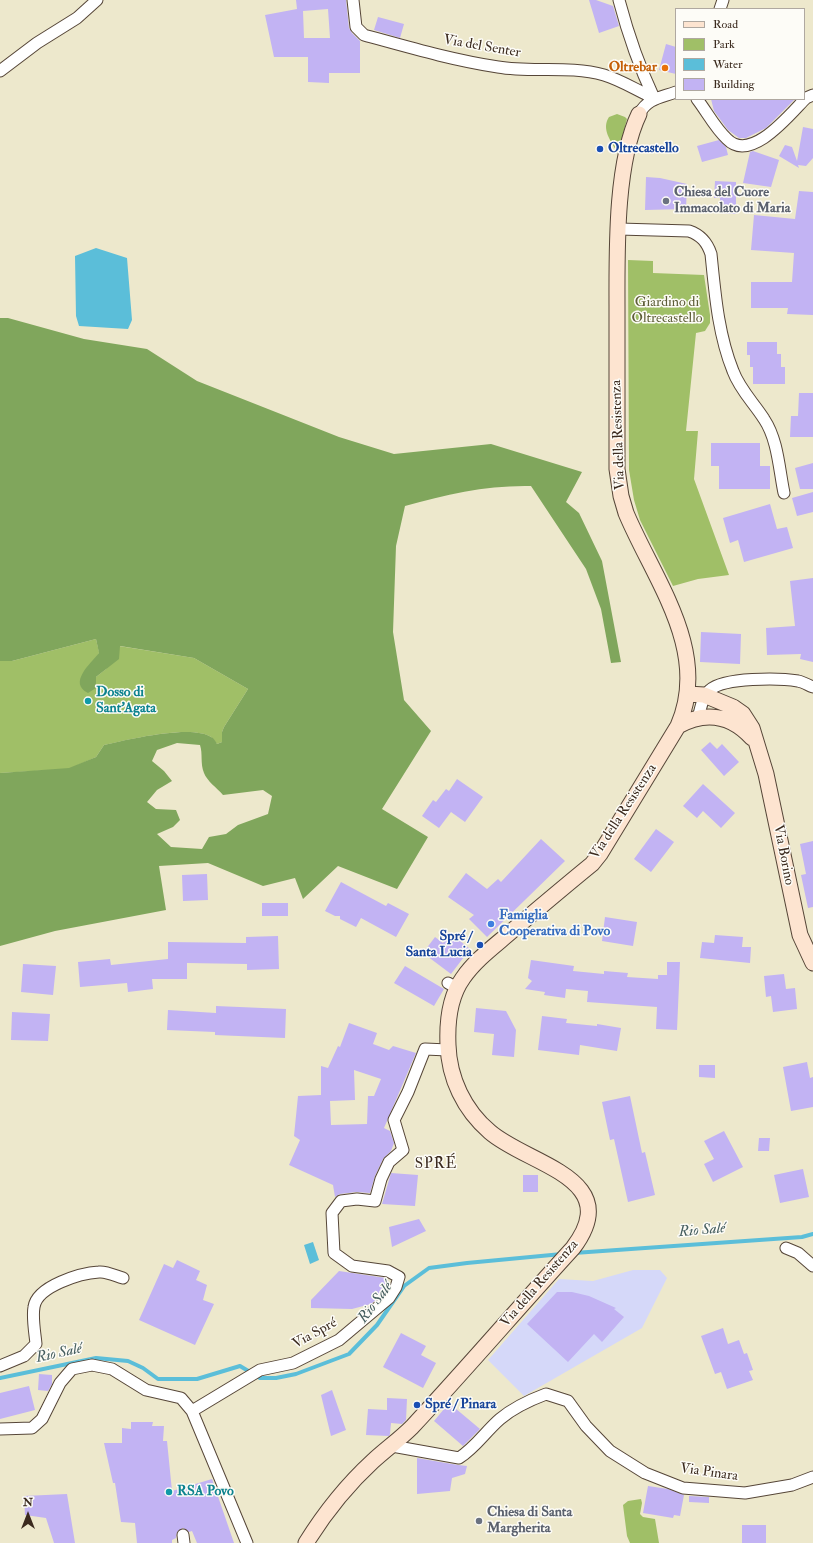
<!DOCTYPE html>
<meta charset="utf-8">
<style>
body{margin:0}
#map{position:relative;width:813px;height:1543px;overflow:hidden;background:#ede8cc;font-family:"IM FELL Double Pica",serif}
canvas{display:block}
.legend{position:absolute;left:675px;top:8px;width:130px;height:92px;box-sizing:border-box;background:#fdfcf7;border:1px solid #afa8a0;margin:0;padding:5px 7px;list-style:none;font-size:12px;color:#3b2a1e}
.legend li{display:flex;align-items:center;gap:8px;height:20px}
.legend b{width:20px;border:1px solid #afa8a0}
.north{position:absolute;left:8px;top:1495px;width:40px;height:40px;-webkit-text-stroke:3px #fdfcf7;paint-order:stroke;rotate:0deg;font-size:11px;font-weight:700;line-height:16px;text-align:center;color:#3b2a1e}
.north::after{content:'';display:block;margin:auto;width:14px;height:18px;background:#3b2a1e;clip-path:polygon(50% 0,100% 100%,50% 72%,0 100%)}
</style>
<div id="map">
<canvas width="813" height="1543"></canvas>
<ul class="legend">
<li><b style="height:5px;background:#fde4d0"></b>Road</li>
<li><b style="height:11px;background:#a0bf67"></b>Park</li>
<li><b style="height:11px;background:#5bbed9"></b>Water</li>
<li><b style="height:11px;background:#c2b3f3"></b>Building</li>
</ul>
<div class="north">N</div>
</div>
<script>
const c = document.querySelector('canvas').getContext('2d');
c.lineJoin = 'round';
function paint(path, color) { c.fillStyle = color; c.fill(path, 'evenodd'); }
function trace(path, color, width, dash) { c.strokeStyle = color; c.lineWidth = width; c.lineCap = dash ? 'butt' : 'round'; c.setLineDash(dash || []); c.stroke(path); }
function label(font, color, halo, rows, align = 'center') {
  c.font = font + ' "IM FELL Double Pica",serif'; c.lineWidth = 3; c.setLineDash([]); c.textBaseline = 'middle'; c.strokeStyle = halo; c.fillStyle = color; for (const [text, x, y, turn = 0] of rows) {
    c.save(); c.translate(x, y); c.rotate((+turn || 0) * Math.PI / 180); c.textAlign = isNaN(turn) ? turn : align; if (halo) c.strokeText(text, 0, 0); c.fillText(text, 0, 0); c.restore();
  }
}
paint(new Path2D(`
 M633,1270H660L667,1278L642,1328L524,1396L488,1360L559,1279L593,1281Z`), '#d5d8f9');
paint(new Path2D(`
 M617,114L625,117L627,119L618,153L617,152C611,141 601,129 609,117Z
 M628,260L653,261V273L704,275L710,315V323L705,331L696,333L686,431H698L694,479L729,575L698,579L673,586L640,520L634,500L629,470Z
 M96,639L99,652L96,677L106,669L119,646L194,658L248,689L224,727L222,732V742L217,744C215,742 213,738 211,737C191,724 127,740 104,745L96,757L69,769L0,773V661H12Z
 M641,1499L642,1503L640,1514L643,1517L655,1519L659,1543H724H630L627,1536L623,1505L628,1501Z`), '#a0bf67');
paint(new Path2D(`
 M0,318H8L84,339L147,349L197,381L339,437L394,454L491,444L582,472L566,502L579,513L602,561L621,662L611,663L601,609L586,569L531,486C488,485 447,494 405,506L396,546L393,632L404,700L431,731L382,809L428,837L397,889L338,866L303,899L295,878L263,886L208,863L159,866L166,910L55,931L0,946V773L69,768L96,757L104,745C126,740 192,724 211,737C214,738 216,742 217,744L222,742V732L224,727L248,689L194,658L120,646L119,659L96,677V688L88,693C68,683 90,664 99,653L96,639L12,661H0ZM177,743L200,745C203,754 200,763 204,773C207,781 217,788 223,795L263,790L272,796L268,814L238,825L226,834L209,837L202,849L171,847L157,834L173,827L180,820L176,810L156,809L147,802L157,790L172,781L164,771L152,761L157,750Z`), '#80a65c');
paint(new Path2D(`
 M96,248L127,258L132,320L128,329L79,326L76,316L75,256Z
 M313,1242L319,1260L310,1264L304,1245Z`), '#5bbed9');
trace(new Path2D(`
 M574,1253L802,1237L813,1234
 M0,1378L96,1358L128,1361L143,1368L158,1379H197L240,1366L260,1378H276L296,1374L349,1354L377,1325L404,1286L429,1268L467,1263L562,1254`), '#5bbed9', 4);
paint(new Path2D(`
 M296,0H346L349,28L352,33L360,41V73H329V83L308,82V57H274L265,15L297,9ZM328,9L330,38H304L303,11Z
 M589,0H596L613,6L619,26L599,33Z
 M378,17L404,24L400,38L374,30Z
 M666,44L676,47V74L659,70Z
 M711,99H795L766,128L746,138H739L728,130L714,111Z
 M803,127L813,129V158L806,166L798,165L799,168L779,156L785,145L792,147L797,161Z
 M719,140L726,147L728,155L702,162L697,146Z
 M753,151L779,160L771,187L743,183L750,152Z
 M646,177L660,178L687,184L686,209L645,210Z
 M715,181L736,182V214L720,213V198H714Z
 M799,191L813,192V315L787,314L788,308H751V282H792L794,253L751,250L754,215L795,219Z
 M747,342H777V354H781V367H785V384H753V367H750V355H747Z
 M799,393H813V437H790L791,416H798Z
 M711,443H760V466H770V489H719V466H711Z
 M813,463V489H800L795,468Z
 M813,492V512L797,516L792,498Z
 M770,504L777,529L787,527L793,548L744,562L738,540L730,543L723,518Z
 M813,578V662L800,659L801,654L767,655L766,628L795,626L790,581Z
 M701,632L741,634L740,664L700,662Z
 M710,742L717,749L722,744L739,762L724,776L701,750Z
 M457,779L483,797L465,822L451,812L439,828L422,816L433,800L436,802L446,789L449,791Z
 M703,784L735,813L721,828L703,811L697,818L683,806Z
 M656,829L674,842L651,872L634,859Z
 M541,839L565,861L487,937L469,919L474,915L448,897L466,873L487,889L498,879L501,882Z
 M813,841V907L808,908L801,875L806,874L800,844Z
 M207,874L208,900L183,901L182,875Z
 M341,882L386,906L388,903L409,914L396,937L361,918L356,927L340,919V916H335L325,911Z
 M262,903H288V916H262Z
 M605,917L637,922L633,946L602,941Z
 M450,933L470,949L451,974L423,953L435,937L443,943Z
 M715,935L743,937L742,947H751L750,963L700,958L702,942L714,943Z
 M278,936L279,969L247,970V964L187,963V979H152L153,989L128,992L127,983L80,987L78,962L110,959L111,965L168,959V942L246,943V937Z
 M531,960L574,966L573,971L604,974V971L628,973L627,977L658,979V975H667V962H680L677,1030L656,1029L657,1007L587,1002L588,991L566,989L565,998L544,995L545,992L525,989L532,981L528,978Z
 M23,964L56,966L53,995L21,992Z
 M405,966L444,989L434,1006L394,983Z
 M784,974L786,989L795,988L797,1009L773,1012L771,996L766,997L764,976Z
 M216,1006L286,1009L285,1038L215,1035V1032L167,1030L168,1010L216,1013Z
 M476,1008L506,1011L516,1030L514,1057L492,1055L494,1034L474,1032Z
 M12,1012L50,1014L48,1041L11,1040Z
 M542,1016L567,1019L566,1023L597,1026V1024L621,1028L617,1051L580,1045L579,1055L538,1050Z
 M349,1023L377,1033L373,1044L389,1050L393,1046L416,1053L384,1128L390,1131L394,1143L391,1151L383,1159L375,1176L370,1193L356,1192L340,1194L335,1197L333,1185L289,1165L300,1140L294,1136L298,1096L321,1095V1066L328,1068L338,1046L340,1047ZM354,1070L381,1079L374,1096H368L367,1124L331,1125L330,1101L355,1100Z
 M807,1062L810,1078L813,1077V1107L791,1111L783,1067Z
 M699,1065H715V1078L699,1077Z
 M630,1096L642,1153L645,1152L655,1195L628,1202L614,1139L610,1140L602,1102Z
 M724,1131L743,1167L713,1182L704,1164L714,1159L704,1141Z
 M759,1138H770L769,1151H758Z
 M803,1169L809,1197L780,1203L774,1175Z
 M391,1173L418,1175L415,1206L382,1204Z
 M523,1175H538V1192H523Z
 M419,1219L426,1231L392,1247L389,1227Z
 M177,1260L200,1271L196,1280L207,1285L203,1300L214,1304L195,1345L139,1320L164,1264L173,1268Z
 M339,1271L386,1278L390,1284L384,1293L371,1304L352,1309L311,1308V1300Z
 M557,1292H572L589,1296L616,1308L614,1309L624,1317L602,1342L594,1334L568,1362L527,1324Z
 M723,1328L728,1344L739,1340L744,1354L747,1353L753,1370L749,1371L753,1380L727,1389L721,1372L715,1374L701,1336Z
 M401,1333L426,1346L421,1355L436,1363L423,1388L383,1367Z
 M39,1374L52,1375V1384L48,1391L38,1390Z
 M29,1386L35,1410L0,1419V1393Z
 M332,1390L346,1430L331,1436L321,1395Z
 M387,1398L407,1399L406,1420L402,1424L391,1423L390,1434L389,1436L366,1435L368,1409L387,1410Z
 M449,1403L480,1429L463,1446L434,1421Z
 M131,1422H153L152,1426H164L163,1441H167L172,1491L212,1479L234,1543H197L192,1531L189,1532L183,1528L177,1532L176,1538L172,1540V1543H137L135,1523L121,1522L115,1483H113L104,1443H122V1428L131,1429Z
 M417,1458L458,1465L467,1466L465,1474L452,1478L450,1491L417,1494Z
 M648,1486L668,1489L684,1495L680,1516L674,1515L673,1518L643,1513Z
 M67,1494L75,1543H54L46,1518L25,1515L24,1496Z
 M689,1496L709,1497V1503L689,1502Z
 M742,1525H766V1543H742Z`), '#c2b3f3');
const street = new Path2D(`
 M353,0L356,27L364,35C408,47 452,60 498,67C532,73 569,65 604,75C621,80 638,91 654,98
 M619,0C628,34 639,66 654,98
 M720,9L723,0
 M0,71L37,43L77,18L97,0
 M697,99C707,112 715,128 727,139C751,164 791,113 806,98L813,95
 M639,114C648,98 660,98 676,92
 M619,229L689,231C701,235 707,242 711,254C715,293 718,334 733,371C740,390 754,403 764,419C778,440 779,469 784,493
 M698,718C701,708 702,697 710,690C724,677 780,678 798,681C803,682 808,685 813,687
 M448,983L457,988
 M786,1248L798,1253L813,1266
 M0,1366L24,1356L36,1344C35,1333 32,1318 34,1307C37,1286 81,1273 99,1272C106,1271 116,1276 123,1278
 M192,1411L260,1370L293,1363L339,1340L389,1298L396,1287L399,1277L388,1271L352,1266L334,1253L332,1213L341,1201L357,1199L375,1201L381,1179L389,1162L403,1150L394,1120L408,1092L425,1049L448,1050
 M0,1429L32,1428L42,1419L60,1383L72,1369L92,1365L112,1369L146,1390L181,1398L192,1411L247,1543
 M392,1446L459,1458C476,1447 485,1432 500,1419C513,1408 530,1400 546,1394L568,1401L586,1426L610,1451L645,1473L683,1488L745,1493L792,1485L813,1477
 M183,1535L184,1543`);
const secondary = new Path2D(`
 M688,694L704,695L733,707L743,714L752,728L766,774L800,935L813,963
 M678,726C705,711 731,715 752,738
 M306,1543C324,1514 348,1484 373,1461C386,1449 400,1439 412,1427C467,1368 519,1307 573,1248C626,1178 528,1165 490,1132C464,1110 449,1078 448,1045C447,1022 450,996 463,978C476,959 496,945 513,930C539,908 565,886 592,864L600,854L678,726C711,651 654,580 626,513L621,496L617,469C617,416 617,362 617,308C617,253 615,164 639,114`);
trace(street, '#564638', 13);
trace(secondary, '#564638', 17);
trace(street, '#fff', 11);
trace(secondary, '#fde4d0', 15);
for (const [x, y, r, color] of [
 [665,68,4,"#e8710a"],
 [600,149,4,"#1a4fb4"],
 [666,201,4,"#6b7280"],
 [88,701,4,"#0f9aa8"],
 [491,924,4,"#3f7fe0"],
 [480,945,4,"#1a4fb4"],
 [417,1405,4,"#1a4fb4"],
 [169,1492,4,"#0f9aa8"],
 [479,1521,4,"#6b7280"]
]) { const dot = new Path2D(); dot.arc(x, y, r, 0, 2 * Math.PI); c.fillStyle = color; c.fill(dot); trace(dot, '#fdfcf7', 1.5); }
label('14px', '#3b2a1e', '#fdfcf7', [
 ["Via del Senter",482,47,10],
 ["Via della Resistenza",619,435,-92],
 ["Via della Resistenza",624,812,-57],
 ["Via Borino",783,855,79],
 ["Via della Resistenza",540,1284,-49],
 ["Via Spré",315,1334,-29],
 ["Via Pinara",709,1473,8]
]);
label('bold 14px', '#c56008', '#fdfcf7', [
 ["Oltrebar",657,68]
], 'right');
label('bold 14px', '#164399', '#fdfcf7', [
 ["Oltrecastello",608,149],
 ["Spré /",472,937,"right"],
 ["Santa Lucia",472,953,"right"],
 ["Spré / Pinara",425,1405]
], 'left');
label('bold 14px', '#5b616d', '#fdfcf7', [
 ["Chiesa del Cuore",674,193],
 ["Immacolato di Maria",674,209],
 ["Chiesa di Santa",487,1513],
 ["Margherita",487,1529]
], 'left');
label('14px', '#5e5e38', '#fdfcf7', [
 ["Giardino di",667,303],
 ["Oltrecastello",667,319]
]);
label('bold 14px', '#0d838f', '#fdfcf7', [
 ["Dosso di",96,693],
 ["Sant'Agata",96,709],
 ["RSA Povo",177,1492]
], 'left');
label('bold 14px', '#366cbe', '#fdfcf7', [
 ["Famiglia",499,916],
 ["Cooperativa di Povo",499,932]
], 'left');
c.letterSpacing = '1px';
label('15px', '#3b2a1e', '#fdfcf7', [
 ["SPRÉ",436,1165]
]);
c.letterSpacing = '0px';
label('italic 15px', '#465e5f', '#fdfcf7', [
 ["Rio Salé",702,1231,-5],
 ["Rio Salé",376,1303,-53],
 ["Rio Salé",59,1354,-12]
]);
</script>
